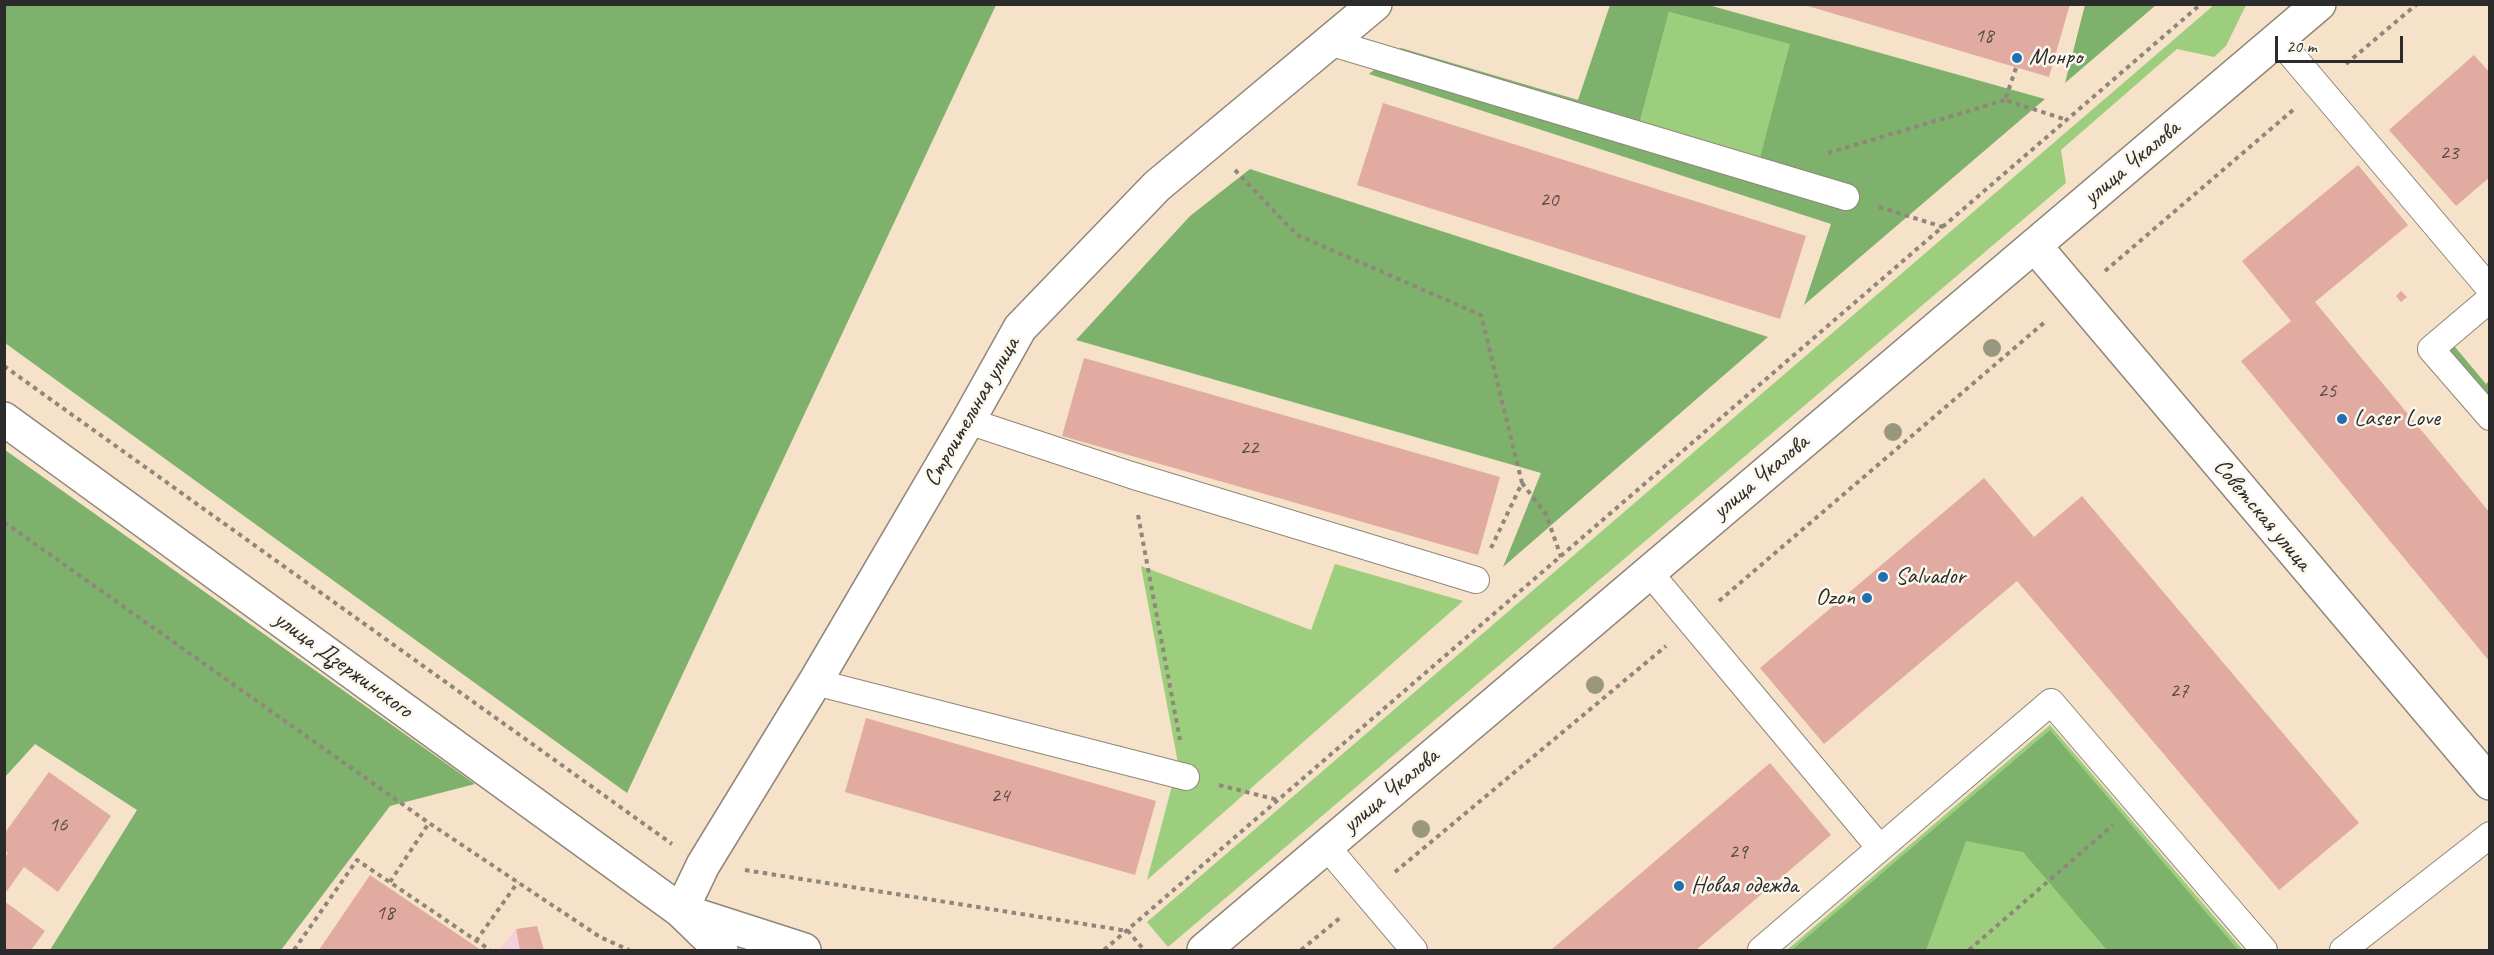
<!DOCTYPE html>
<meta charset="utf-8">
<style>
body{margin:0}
#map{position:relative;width:2494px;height:955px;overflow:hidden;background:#f5e2c8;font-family:Caveat,sans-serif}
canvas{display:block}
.frame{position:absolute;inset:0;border:6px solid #2b2b2b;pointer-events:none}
.scale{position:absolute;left:2275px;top:36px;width:128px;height:27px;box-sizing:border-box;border:3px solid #2b2b2b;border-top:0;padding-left:8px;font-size:18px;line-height:21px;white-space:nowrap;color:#2b2b2b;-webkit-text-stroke:4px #fbf7ec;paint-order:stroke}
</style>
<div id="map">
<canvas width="2494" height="955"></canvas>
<div class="frame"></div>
<div class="scale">20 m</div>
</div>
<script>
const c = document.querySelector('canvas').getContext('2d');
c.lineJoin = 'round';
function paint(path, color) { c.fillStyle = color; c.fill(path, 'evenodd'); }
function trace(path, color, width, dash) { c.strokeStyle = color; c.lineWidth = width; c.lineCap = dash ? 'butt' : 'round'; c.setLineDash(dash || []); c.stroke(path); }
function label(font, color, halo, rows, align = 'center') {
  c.font = font + ' Caveat,sans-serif'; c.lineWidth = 5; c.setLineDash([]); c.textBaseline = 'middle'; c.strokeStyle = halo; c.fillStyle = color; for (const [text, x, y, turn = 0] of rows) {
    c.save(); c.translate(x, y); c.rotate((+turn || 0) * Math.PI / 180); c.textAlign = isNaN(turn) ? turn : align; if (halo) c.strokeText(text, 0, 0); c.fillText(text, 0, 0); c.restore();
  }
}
paint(new Path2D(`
 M516,929L520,950H499Z`), '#f5cfdb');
paint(new Path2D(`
 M2214,5H2246L2226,46L2214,57L2177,49L2061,150L2066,183L1168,947L1147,922Z
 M1669,12L1791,44L1759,162L1638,129Z
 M1335,564L1463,601L1147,880L1178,763L1141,566L1311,630Z
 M2050,725L2243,950H1787Z`), '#9dce7d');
paint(new Path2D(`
 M5,4L996,5L627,793L5,343Z
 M1705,4L2045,99L1804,305L1831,224L1369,74L1401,48L1578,100L1610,5ZM1669,12L1790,44L1759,161L1638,129Z
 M2085,5H2156L2065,83Z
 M1250,169L1768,337L1503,567L1541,473L1076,340L1190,216Z
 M2450,341L2486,384L2489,381V408L2440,350Z
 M5,450L475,784L390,806L281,950H50L137,810L35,744L5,777Z
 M2050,730L2238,950H2107L2023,852L1966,841L1926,950H1792Z`), '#7eb16c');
paint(new Path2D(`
 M1801,4H2070L2049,77Z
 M2474,55L2490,73V177L2456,206L2389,130Z
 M1383,103L1806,236L1780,319L1357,185Z
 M2358,165L2408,225L2315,302L2490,513V662L2241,361L2291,321L2242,261Z
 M2401,291L2407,297L2401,302L2396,296Z
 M1084,358L1500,477L1478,555L1062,436Z
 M1984,478L2034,537L2082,496L2359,823L2279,890L2017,581L1824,744L1760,668Z
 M866,718L1156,801L1135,875L845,792Z
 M1770,763L1831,835L1696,950H1551Z
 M49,772L111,816L58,892L24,867L4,895V858L8,853L4,850V834Z
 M370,875L481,950H319Z
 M4,901L45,931L31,950H4Z
 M537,926L544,950H520L516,929Z`), '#e1aba1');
const service = new Path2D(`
 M2278,39L2490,289
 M1329,42L1846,197
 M2490,299L2431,349L2490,417
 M968,421L1131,475L1476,580
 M1649,572L1880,848
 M815,682L1186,777
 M1326,846L1414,950
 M1761,950L2051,702L2264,950
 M2343,950L2490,835`);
const minor = new Path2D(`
 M2035,246L2490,783
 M681,911L703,865L815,682L968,421L1020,328L1157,186L1375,4`);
const secondary = new Path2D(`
 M4,419L681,911L721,950
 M689,913L804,950
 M1204,950L2319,4`);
trace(service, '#90867a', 28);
trace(minor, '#90867a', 36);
trace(secondary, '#90867a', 36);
trace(new Path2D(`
 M2346,64L2417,4
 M2016,68L2005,100L2067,120
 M1828,153L2005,100
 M1235,170L1297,235L1481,315L1522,483L1491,548
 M1879,207L1943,227
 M2105,271L2293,110
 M4,366L672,844
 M1522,483L1546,514L1561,557
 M1138,515L1180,740
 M4,522L429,823L600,937L629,950
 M1719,601L2046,321
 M1219,785L1278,800
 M745,870L1128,931L1144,950
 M1395,872L1666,646
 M390,882L429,823
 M476,941L518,882
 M294,950L357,860L490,950
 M1104,950L2201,4
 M1301,950L1341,917
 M1969,950L2113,825`), '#90867a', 4, [4.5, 4.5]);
trace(service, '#fff', 26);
trace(minor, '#fff', 33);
trace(secondary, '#fff', 33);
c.fillStyle = '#99987f';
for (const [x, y] of [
 [1992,348],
 [1893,432],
 [1595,685],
 [1421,829]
]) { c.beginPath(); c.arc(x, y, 9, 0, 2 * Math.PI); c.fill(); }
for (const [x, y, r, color] of [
 [2017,58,6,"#1f6fb2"],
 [2342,419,6,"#1f6fb2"],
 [1883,577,6,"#1f6fb2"],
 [1867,598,6,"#1f6fb2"],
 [1679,886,6,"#1f6fb2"]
]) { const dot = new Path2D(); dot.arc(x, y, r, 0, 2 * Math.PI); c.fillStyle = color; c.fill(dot); trace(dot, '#fbf7ec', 2); }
label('21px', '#584b48', null, [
 ["18",1984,36],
 ["23",2449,153],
 ["20",1549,200],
 ["25",2327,391],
 ["22",1249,448],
 ["27",2179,691],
 ["24",1000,796],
 ["16",58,825],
 ["29",1738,852],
 ["18",385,913]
]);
label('24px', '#2b2b2b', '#fbf7ec', [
 ["Монро",2029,58],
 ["Laser Love",2354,419],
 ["Salvador",1895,577],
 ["Ozon",1855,598,"right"],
 ["Новая одежда",1691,886]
], 'left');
label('24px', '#2b2b2b', '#fbf7ec', [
 ["улица Чкалова",2132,163,-40],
 ["Строительная улица",972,412,-60],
 ["улица Чкалова",1761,477,-40],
 ["Советская улица",2262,515,50],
 ["улица Дзержинского",343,665,36],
 ["улица Чкалова",1391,791,-40]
]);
</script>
